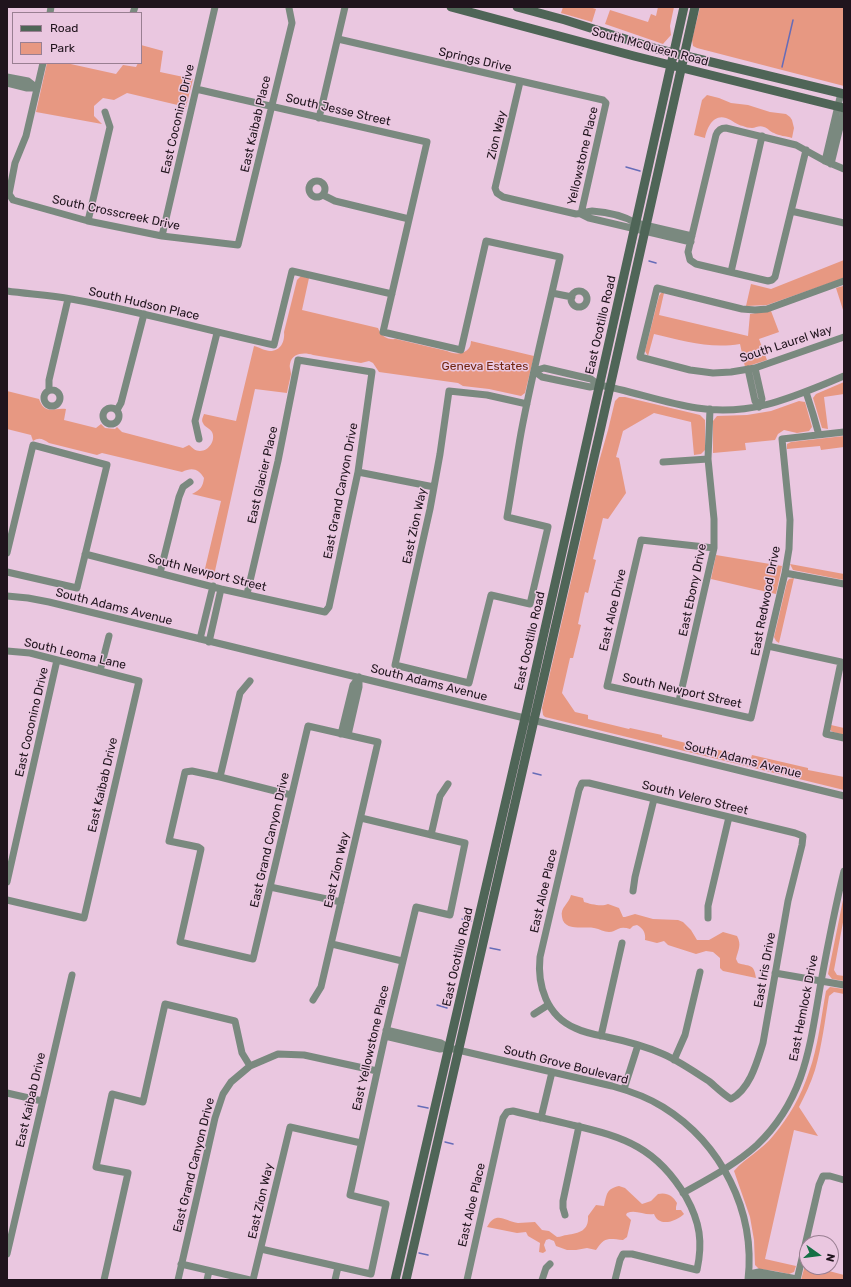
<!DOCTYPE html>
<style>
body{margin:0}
#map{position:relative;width:851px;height:1287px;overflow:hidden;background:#eac7e0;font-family:Rubik,sans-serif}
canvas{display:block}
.frame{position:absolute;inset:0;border:8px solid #20141d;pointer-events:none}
.legend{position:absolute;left:12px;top:12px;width:130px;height:52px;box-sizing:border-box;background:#eac7e0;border:1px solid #997f92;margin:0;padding:5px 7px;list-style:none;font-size:12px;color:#20141d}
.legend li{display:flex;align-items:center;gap:8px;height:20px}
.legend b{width:20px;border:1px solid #997f92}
.north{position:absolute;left:799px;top:1235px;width:40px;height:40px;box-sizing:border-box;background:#eac7e0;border:1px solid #997f92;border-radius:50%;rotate:104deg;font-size:11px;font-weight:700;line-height:16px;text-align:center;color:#20141d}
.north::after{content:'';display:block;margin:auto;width:14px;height:18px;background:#157045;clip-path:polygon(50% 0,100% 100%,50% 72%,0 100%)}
</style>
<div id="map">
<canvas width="851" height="1287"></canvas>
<div class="frame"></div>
<ul class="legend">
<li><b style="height:5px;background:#4f6557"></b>Road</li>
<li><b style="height:11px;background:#e79882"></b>Park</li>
</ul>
<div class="north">N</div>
</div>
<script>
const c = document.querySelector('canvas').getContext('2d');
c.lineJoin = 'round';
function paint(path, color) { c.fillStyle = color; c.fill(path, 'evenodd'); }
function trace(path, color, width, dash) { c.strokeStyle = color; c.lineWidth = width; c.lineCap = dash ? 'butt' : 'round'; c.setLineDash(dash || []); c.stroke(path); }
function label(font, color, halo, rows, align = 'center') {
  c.font = font + ' Rubik,sans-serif'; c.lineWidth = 3; c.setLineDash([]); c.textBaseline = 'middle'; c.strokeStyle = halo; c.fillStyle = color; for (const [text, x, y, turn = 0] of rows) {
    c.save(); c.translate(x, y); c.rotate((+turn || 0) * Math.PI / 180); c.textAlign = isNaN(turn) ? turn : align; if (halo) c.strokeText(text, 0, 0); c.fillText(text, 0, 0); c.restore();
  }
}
paint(new Path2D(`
 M563,7H589L596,9L592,22L561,13Z
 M658,7H674L670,26L671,35L663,44L605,24L610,10L648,22L651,14L656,16Z
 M700,7H844V86L697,48L693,46L692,40Z
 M141,45L163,51L160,72L193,79L186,107L127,93L114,100L103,98L94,106V116L102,124L36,112L47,63H66L116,74L123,65L136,67L138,63H141Z
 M707,95L719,98L731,103L748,105L770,112L786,114L790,117L792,120L794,128L792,138C786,136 779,136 774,133C770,132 768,128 764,127C759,125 756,128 752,128C749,128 745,127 743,126C736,125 733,120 726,118C713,114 707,128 705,138L694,135L702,100Z
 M844,260V278L767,305L746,306L751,284L771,289Z
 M301,276L309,278L302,310L378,328C381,336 387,340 396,339L447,351C456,356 471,354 471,341L534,356L525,393L521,396L489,389L463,386L458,383L379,372L373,363L369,361L361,363L313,355C304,352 292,353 290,364C289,367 291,370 291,374C290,380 288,386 287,393L255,389L213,580L203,577L221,501L192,494C200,490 203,487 204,478C199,469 192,467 182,472L102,453L97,455L49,443C43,439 39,437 33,441L31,435L7,429V391L39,399C45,416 54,407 66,409L64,420L96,428L101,424L105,428L115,429L117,427L122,432L183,448L189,445C193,448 195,451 200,451C209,451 216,440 212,432C210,428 204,427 203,423C201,420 203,417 204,414L236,421L254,346C259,347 265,351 270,351C281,351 285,341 284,332L297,280Z
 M843,286L844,289V313L836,288Z
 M661,293H664L659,315L748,336L750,314L771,311L779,332L759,339L767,360L745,367L740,344C710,349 683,341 654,334L648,356L645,351L659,296Z
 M844,382V394L824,397L828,429L822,428L813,398L816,394Z
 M619,397H625L700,415L705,420V450L701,454L694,455L691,422L654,413L623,431L616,457L619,458L626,493L608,519L603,518L593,559L596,560L588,593L585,592L578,624L581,625L573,658H570L562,693L575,712L588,715V719L629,729L630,728L662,735V737L694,745V744L751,758L752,755L808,768V770L844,777V790L545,717L543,715L542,708L596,472L608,430L615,401Z
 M799,401L805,402L812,427L809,431L797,433L784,430L778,434L775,440L745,443L746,450L713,453V421L717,416L747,415L771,411Z
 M844,436V447L821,450L820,446L787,449V444L791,442Z
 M716,555L782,566L776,594L711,579Z
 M790,564L844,574V580L793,570Z
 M794,578L779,643L776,641L774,637L787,582L789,579Z
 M831,725L844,728V735L833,732L830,730Z
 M571,895L583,898L584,902C590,904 602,907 608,904L619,908L623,917H625L635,914L653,919L678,920L683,922L691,930L697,940H709L723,932L737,936C742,945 738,950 736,959L738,963C750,967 754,963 756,978L723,971L720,968V958L713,952L706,951L696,954L668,945L664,941L657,943L645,940C646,933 643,928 637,925L633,926L630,929C626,928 622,927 618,929C615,930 613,932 609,932C604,932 600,929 594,928C585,926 564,932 562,917C560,907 569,904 571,895Z
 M844,895V917L834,970L837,975L844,976V981L832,979L828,974Z
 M830,987L844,989V994L834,992L829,996C825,1020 822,1046 815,1070C811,1083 805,1095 799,1107L818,1136L794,1130L765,1259L796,1266L794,1272L789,1274L775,1271L759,1269L755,1265L754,1240L750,1217L734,1171C745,1158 762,1150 773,1136C789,1117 801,1096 809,1072C818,1047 821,1018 826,991Z
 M619,1186L625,1188L642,1204L651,1201L658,1194C667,1192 673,1196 677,1203L676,1207V1210H681L684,1214C677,1221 659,1228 654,1214C645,1216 636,1209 627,1213L626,1215L631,1220L627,1237L623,1240C609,1239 605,1236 596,1250L587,1248L576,1250H567L556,1246L554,1241L549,1239L546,1240L544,1245L546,1251L543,1253L539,1252L540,1243L528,1236L526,1232L517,1233L487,1227C496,1210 505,1221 518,1223C524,1223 529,1222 535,1222L542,1230L549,1231L557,1237C561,1237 564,1235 567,1235C579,1233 589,1231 588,1216L596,1205L604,1206C607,1194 606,1189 619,1186Z
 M805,1265H807V1267H814L844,1275V1280H801Z`), '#e79882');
trace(new Path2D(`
 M782,67L793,20
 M626,167L640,171
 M649,261L656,263
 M533,773L541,775
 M462,919L471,921
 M490,948L500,950
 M437,1005L447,1008
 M418,1106L428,1108
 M445,1142L453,1144
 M419,1253L428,1255`), '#666cb8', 1.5);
trace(new Path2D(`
 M50,13L51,7
 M133,13L135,7
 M338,39L603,100L606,103L581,214
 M43,63L26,136L15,163L9,194L13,200L88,221L162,236L238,245L292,23L289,8
 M7,77L28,81L37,88
 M520,82L495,188L497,193L503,197L576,214C582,214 587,211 592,211C606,212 624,216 636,223L692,236
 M7,83L27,88H37
 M196,89L427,142L383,332L461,350L486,241L560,257C547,316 532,374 521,433C516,461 512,489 507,517L548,527L530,604L491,595L469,683L395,665L430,509L440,454L449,391L487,395L527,404
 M319,118L345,7
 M806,150L775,277L772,280L768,281L696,264L690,260L688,252L716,135C718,130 721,128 726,128L796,145L825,161L844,169
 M825,161L841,93
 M831,164L844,111
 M309 189a8 8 0 1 1 16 0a8 8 0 1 1-16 0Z
 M323,195L335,201L409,219
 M791,211L844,223
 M581,214L589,218L691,242
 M88,221L110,127L105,112
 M162,236L215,7
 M731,272L762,136
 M844,281L767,309L755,310L742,309L657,288L640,357L690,370L713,373L731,372L755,368L844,337
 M7,291C28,294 50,295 71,299C139,311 206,330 274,345L292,271L392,294
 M571 299a8 8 0 1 1 16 0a8 8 0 1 1-16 0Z
 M552,293L572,297
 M755,368L762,399L759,407
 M748,369L755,401L759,407
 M534,371L542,377L590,387L599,385C632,391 664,403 697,408C752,417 795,396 844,376
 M534,371L544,368L591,379L599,385
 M49,390V380L68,299
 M44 398a8 8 0 1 1 16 0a8 8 0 1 1-16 0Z
 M806,392L813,414L819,435
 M103 416a8 8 0 1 1 16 0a8 8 0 1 1-16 0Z
 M117,410L121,403L144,314
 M199,439L195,421L217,333
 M663,462L708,459
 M358,472L434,487
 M714,548L641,540L607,686L751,718L785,573L789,549L790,520L782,439L844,432
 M7,553L33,445L107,465L77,588L7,572
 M85,554L221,589L325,612L329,607L358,472L372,372L298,360L278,461L247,594
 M160,573L179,497L183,487L190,482
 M785,573L844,584
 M7,596L28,598L49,602L844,796
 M200,639L213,586
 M209,642L221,589
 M768,646L841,662L826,734L844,738
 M7,651L30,653L139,681L84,918L7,900
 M100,671L109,636
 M679,701L714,548V519L708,459L710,409
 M341,734L353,685L359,677
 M348,735L359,687V677
 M220,777L240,693L250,681
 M582,783H589L795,833L803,836L802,845L788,901L763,1043C757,1062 750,1089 731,1099C723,1094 717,1088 710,1082C695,1072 679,1061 663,1054C645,1046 626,1041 607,1037C597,1035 585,1033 575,1028C547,1016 537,986 540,957L579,790Z
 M291,795L220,777L192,771L185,772L169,841L198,847L201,849L180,942L253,959L308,726L378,742L321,987L313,1000
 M431,835L440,796L448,784
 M7,882L57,660
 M270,887L341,902
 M633,891L635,877L654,799
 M708,918V906L729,817
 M332,944L402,961
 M775,973L844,985
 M534,1014L548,1005
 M386,1030L441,1043L449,1048L458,1050L612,1086C630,1091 647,1097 663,1107C721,1143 756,1211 748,1280
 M385,1036L440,1049L449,1048
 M601,1036L622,943
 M674,1060L685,1035L700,972
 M624,1089L638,1045
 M7,1093L42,1101
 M541,1118L552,1072
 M683,1193C708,1179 735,1165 757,1145C806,1098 810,1044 821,982C828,944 835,908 844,871
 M565,1215L563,1208V1201L579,1126
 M261,1249L371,1274L386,1204L350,1195L385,1036L416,907L450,915L465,843L361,818
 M7,1254L72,975
 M181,1264L250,1280
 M749,1274L759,1272L797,1279
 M749,1274L759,1278L773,1280
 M104,1280L128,1173L96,1167L112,1094L143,1102L165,1004L235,1021L242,1053L250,1066
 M178,1280L215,1118L223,1094L231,1082L250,1066L278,1054L304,1055L377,1071
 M207,1280L209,1271
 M253,1280L290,1127L361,1143
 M335,1280L338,1267
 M467,1280L503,1118L507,1112L513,1111C533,1116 552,1120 572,1125C625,1137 657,1148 686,1197C700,1222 703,1242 697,1270L632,1254H623L620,1260L615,1280
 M542,1280L546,1268L550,1264
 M797,1280L819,1185L823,1176H830L844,1180`), '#7a897f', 7);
trace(new Path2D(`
 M451,7L634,56L844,108
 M517,7L565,20L657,49L844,94
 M395,1280L525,718L684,7
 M406,1280L601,427L695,7`), '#4f6557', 9);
label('12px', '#20141d', '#eac7e0', [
 ["South McQueen Road",650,47,15],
 ["Springs Drive",475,60,13],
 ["South Jesse Street",338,110,13],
 ["East Coconino Drive",178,119,-77],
 ["East Kaibab Place",256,124,-77],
 ["Zion Way",497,135,-77],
 ["Yellowstone Place",583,156,-77],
 ["South Crosscreek Drive",116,213,12],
 ["South Hudson Place",144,304,13],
 ["East Ocotillo Road",601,325,-77],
 ["South Laurel Way",786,344,-18],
 ["East Glacier Place",263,475,-77],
 ["East Grand Canyon Drive",341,491,-79],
 ["East Zion Way",415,526,-78],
 ["South Newport Street",207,573,14],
 ["East Ebony Drive",693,590,-78],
 ["East Redwood Drive",766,601,-79],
 ["South Adams Avenue",114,607,14],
 ["East Aloe Drive",613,610,-77],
 ["East Ocotillo Road",530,641,-77],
 ["South Leoma Lane",75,654,13],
 ["South Adams Avenue",429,683,14],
 ["South Newport Street",682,691,13],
 ["East Coconino Drive",32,722,-77],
 ["South Adams Avenue",743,760,14],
 ["East Kaibab Drive",103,785,-77],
 ["South Velero Street",695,798,14],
 ["East Grand Canyon Drive",270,840,-77],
 ["East Zion Way",337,870,-77],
 ["East Aloe Place",544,891,-77],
 ["East Ocotillo Road",458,957,-77],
 ["East Iris Drive",765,970,-80],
 ["East Hemlock Drive",804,1008,-79],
 ["East Yellowstone Place",371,1048,-77],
 ["South Grove Boulevard",566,1065,14],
 ["East Kaibab Drive",31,1100,-77],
 ["East Grand Canyon Drive",194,1165,-76],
 ["East Zion Way",261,1201,-77],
 ["East Aloe Place",472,1205,-77]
]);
label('12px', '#712610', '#eac7e0', [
 ["Geneva Estates",485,367]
]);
</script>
